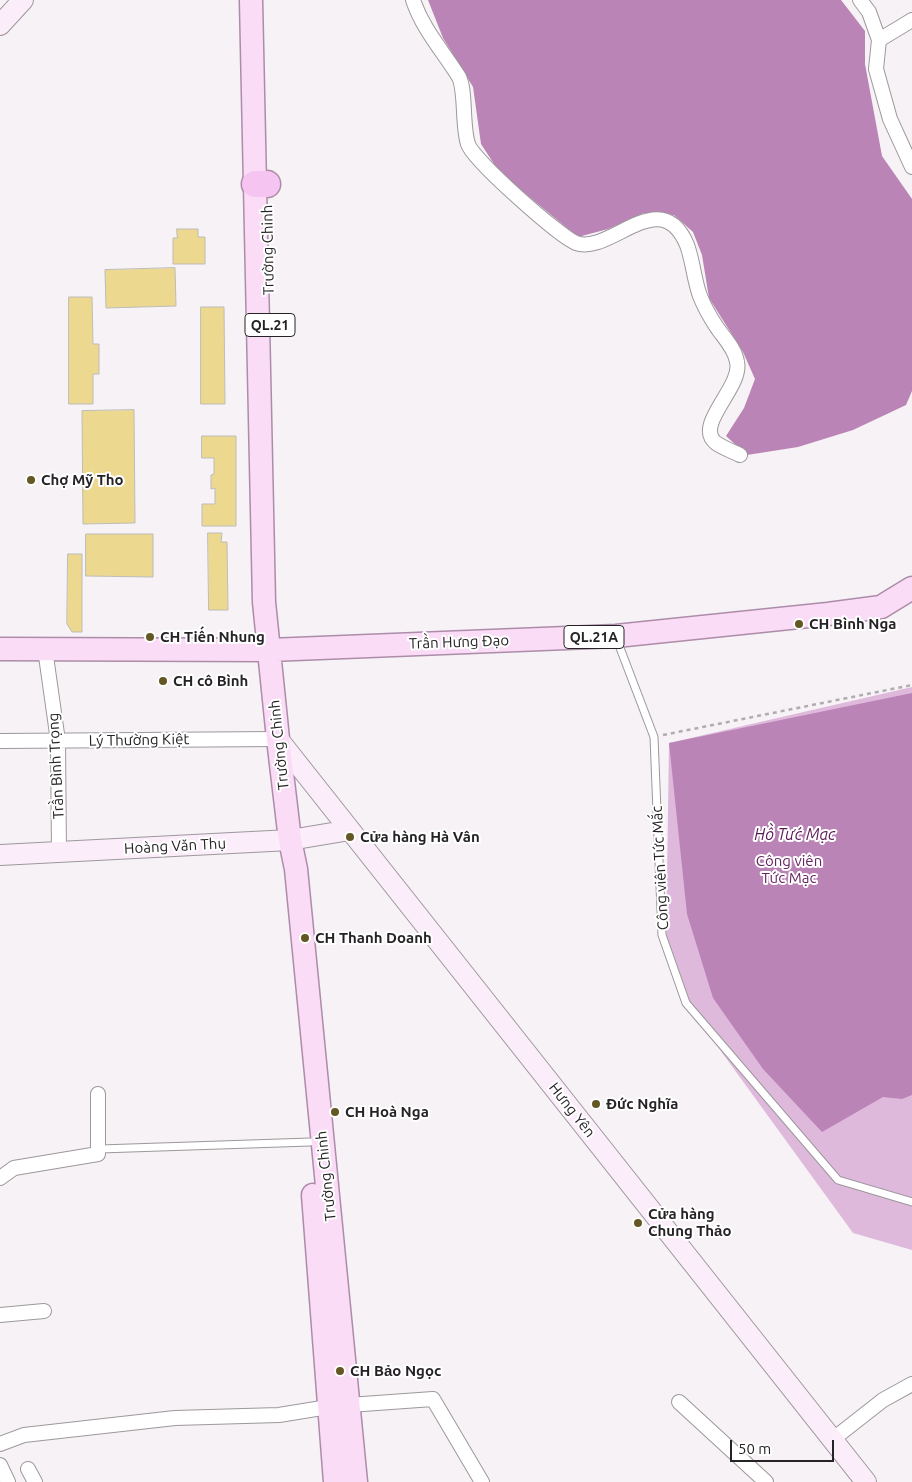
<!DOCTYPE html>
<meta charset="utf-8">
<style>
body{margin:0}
#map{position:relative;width:912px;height:1482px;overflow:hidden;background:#f6f2f5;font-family:Ubuntu,sans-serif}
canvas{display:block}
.scale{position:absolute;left:730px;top:1440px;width:104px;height:22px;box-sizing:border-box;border:2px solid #252325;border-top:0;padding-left:6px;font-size:15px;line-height:18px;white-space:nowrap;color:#252325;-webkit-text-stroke:4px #fff;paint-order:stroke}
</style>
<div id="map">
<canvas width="912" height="1482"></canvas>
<div class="scale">50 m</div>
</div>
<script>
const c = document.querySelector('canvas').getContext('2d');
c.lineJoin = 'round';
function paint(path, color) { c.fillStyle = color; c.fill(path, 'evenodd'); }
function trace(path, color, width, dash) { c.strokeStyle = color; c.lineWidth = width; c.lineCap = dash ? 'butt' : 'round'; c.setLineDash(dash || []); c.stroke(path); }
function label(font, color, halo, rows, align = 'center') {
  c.font = font + ' Ubuntu,sans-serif'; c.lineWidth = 4; c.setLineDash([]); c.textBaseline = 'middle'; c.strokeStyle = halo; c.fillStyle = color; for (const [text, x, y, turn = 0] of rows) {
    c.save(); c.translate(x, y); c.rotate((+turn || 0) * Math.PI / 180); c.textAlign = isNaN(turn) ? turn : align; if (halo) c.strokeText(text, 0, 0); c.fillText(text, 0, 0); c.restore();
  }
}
paint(new Path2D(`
 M912,687V1250L853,1233L686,1003L666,945L669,743Z`), '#dfb9dc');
paint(new Path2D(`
 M428,0H841L865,31V64L882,156L912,199V391L906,405L853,430L798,447L747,455L726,436L744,408L755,379L743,352L709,298L702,255L693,232L674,215L644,213L608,229L578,237L500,173L481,144L473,87L443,38Z
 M912,693V1095L902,1099L883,1097L822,1132L763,1069L713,998L687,914L669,743Z`), '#bb84b6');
const building = new Path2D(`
 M177,229H198V237H205V264H173V238H177Z
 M175,268L176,306L106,308L105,270Z
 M69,297H92L93,344H99V374H93V404H69Z
 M201,307H224L225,404H201Z
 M134,410L135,523L83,524L82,411Z
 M202,436H236V526H202V504H215V488L211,489V475L214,474V458H202Z
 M208,533H222L221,542H227L228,610H209Z
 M86,534H153V577L86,576Z
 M68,554H82V632H72L67,624Z`);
paint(building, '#ecd98f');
trace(building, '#bdbcb8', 1);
const lane = new Path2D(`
 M617,640L654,737L662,935L686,1003L838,1180L912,1202
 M100,1149L310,1142`);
const street = new Path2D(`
 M413,0C423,30 443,51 459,77C466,91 462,126 468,144C473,160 559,236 576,243C609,256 661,182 687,245C693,261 694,280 700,296C704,306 710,317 716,326C723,337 735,348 737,362C743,387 693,425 716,443C723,448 732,451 740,455
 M860,0L869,12L879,40L876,69L890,119L912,167
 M879,40L912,20
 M45,649L58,741L59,853
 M0,741L278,739
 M0,1178L14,1168L98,1154V1094
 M0,1315L44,1311
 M679,1402L766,1482
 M349,1405L433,1399L482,1482
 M832,1440L883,1400L912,1384
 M0,1444L24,1435L175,1418L279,1415L328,1407
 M0,1465L8,1482
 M28,1469L35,1482`);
const secondary = new Path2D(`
 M0,25L23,0
 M278,739L866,1482
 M0,855L290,840L350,830`);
const primary = new Path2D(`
 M251,0L264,602L278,739L290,840L296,869L356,1482
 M0,649L270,650L616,636L828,614L881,607L912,588
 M313,1195L335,1482`);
const highway = new Path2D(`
 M255,184H267`);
trace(lane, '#9c989b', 9);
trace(street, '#9c989b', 16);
trace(secondary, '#9c989b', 22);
trace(primary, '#ad8caa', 25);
trace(highway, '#ad8caa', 29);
trace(new Path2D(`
 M663,735L912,685`), '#b0acaf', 2.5, [4, 4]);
trace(lane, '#fff', 7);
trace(street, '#fff', 14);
trace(secondary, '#fcedfb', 20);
trace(primary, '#fadcf7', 22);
trace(highway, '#f6c4f1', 26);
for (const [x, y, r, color] of [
 [31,480,5,"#635723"],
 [799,624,5,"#635723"],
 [150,637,5,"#635723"],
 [163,681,5,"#635723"],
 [350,837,5,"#635723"],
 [305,938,5,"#635723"],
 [596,1104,5,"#635723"],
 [335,1112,5,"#635723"],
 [638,1223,5,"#635723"],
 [340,1371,5,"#635723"]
]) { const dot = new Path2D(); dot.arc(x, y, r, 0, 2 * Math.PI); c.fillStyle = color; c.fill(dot); trace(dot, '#fff', 2); }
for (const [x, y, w] of [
 [270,325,50],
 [594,637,60]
]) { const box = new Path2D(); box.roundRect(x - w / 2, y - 11.5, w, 23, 4); c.fillStyle = '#fff'; c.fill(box); trace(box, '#252325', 1); }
label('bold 14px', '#252325', null, [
 ["QL.21",270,325],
 ["QL.21A",594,637]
]);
label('15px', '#252325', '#fff', [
 ["Trường Chinh",268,250,-91],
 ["Trần Hưng Đạo",459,642,-2],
 ["Lý Thường Kiệt",139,740,-1],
 ["Trường Chinh",279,745,-96],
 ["Trần Bình Trọng",56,766,-93],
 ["Hoàng Văn Thụ",175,846,-3],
 ["Công viên Tức Mắc",660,868,-93],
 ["Hưng Yên",572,1110,52],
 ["Trường Chinh",326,1176,-96]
]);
label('bold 15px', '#252325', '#fff', [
 ["Chợ Mỹ Tho",41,480],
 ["CH Bình Nga",809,624],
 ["CH Tiến Nhung",160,637],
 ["CH cô Bình",173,681],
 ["Cửa hàng Hà Vân",360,837],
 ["CH Thanh Doanh",315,938],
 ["Đức Nghĩa",606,1104],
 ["CH Hoà Nga",345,1112],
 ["Cửa hàng",648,1214],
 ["Chung Thảo",648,1231],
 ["CH Bảo Ngọc",350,1371]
], 'left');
label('15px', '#672564', '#fff', [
 ["Công viên",789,861],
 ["Tức Mạc",789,878]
]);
label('italic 16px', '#5b1958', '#fff', [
 ["Hồ Tức Mạc",795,835]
]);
</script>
